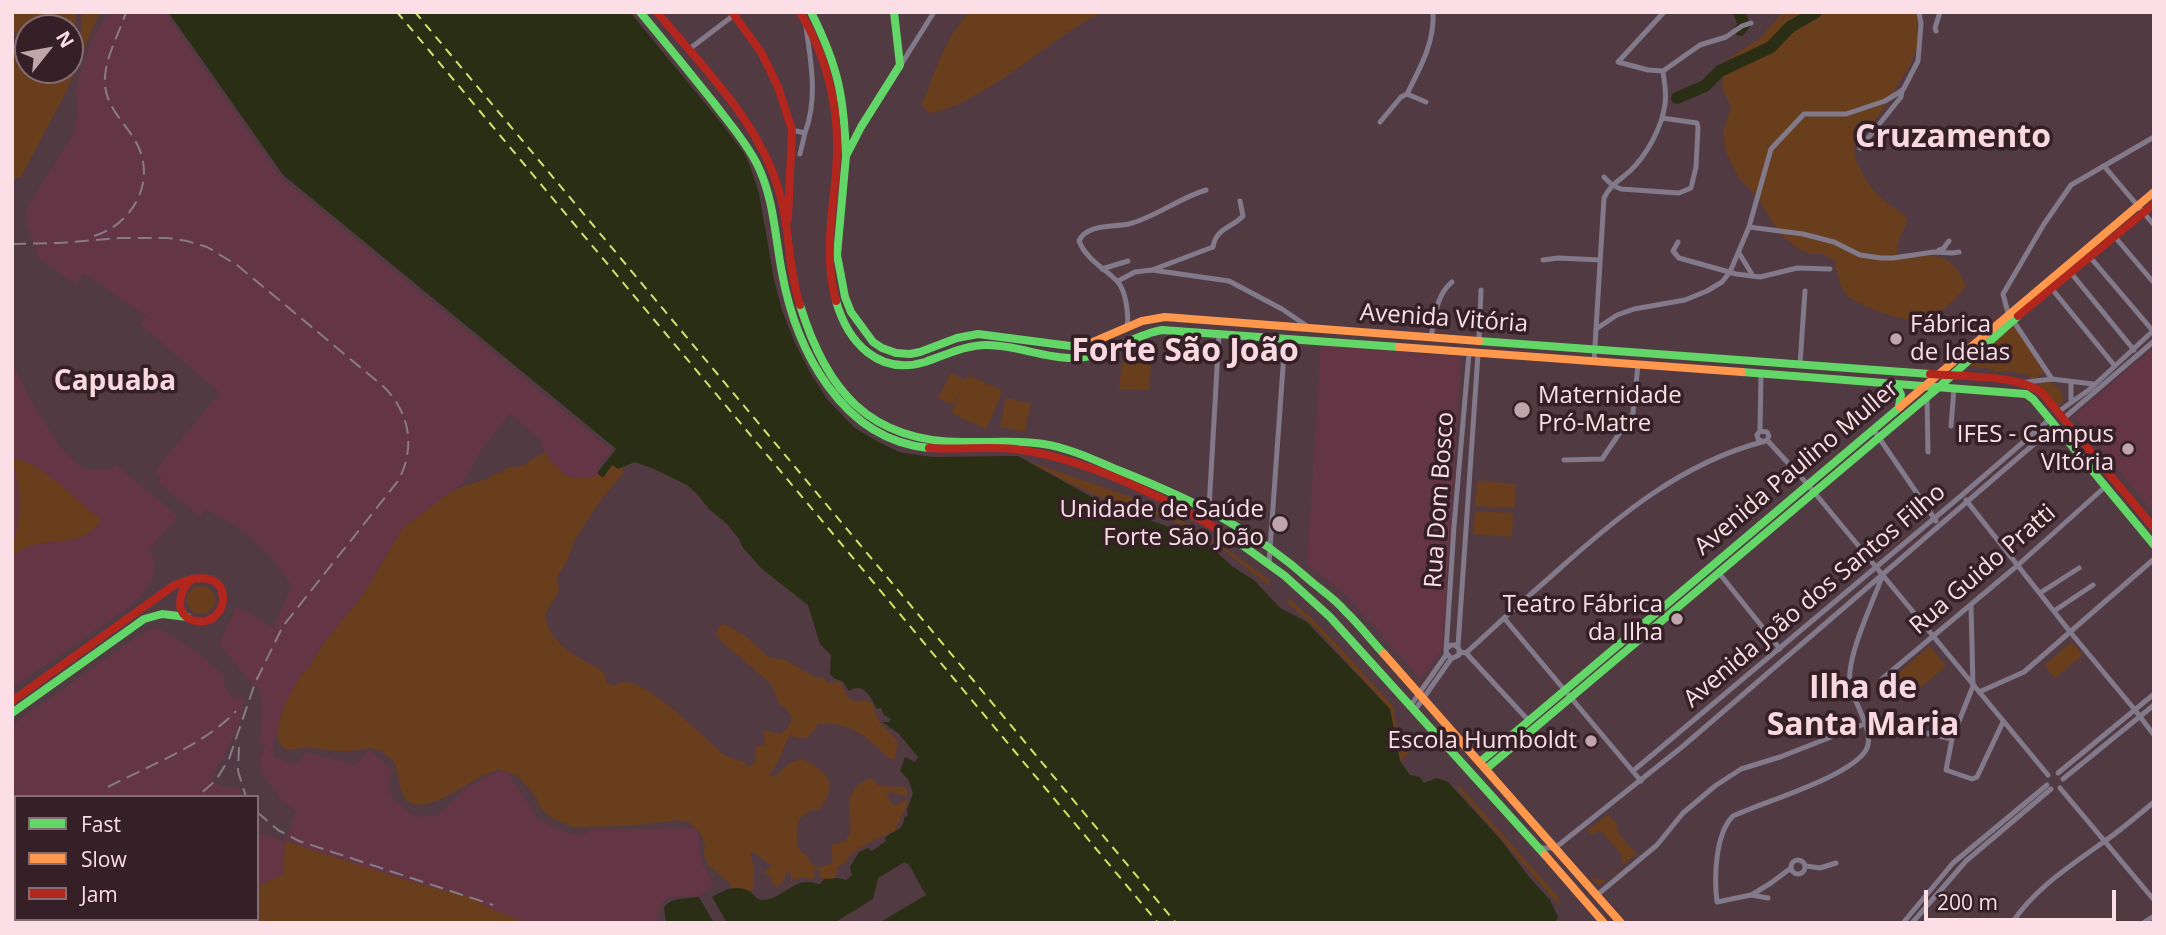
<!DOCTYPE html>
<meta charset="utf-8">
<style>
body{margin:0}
#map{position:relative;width:2166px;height:935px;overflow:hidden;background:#523a42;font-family:"Open Sans",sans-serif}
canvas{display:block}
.frame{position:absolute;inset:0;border:14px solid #fbdee6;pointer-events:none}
.legend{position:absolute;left:14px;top:795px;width:245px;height:126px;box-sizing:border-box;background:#342026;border:2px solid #846c73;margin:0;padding:9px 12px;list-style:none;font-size:21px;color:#fbdee6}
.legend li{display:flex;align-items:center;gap:14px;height:35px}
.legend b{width:35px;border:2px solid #846c73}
.north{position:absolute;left:14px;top:14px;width:70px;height:70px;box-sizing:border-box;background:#342026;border:2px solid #846c73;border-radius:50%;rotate:59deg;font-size:19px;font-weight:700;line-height:28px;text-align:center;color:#fbdee6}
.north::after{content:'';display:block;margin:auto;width:24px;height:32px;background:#c0a5ad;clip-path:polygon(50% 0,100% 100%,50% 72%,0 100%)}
.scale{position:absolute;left:1924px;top:890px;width:192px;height:32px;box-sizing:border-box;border:4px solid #fbdee6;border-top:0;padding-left:9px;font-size:21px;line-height:24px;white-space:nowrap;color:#fbdee6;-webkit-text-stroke:5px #342026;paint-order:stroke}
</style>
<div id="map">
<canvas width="2166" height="935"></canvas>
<div class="frame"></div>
<ul class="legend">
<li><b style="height:9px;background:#63d668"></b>Fast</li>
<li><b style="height:9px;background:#ff974d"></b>Slow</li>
<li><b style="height:9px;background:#b3261e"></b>Jam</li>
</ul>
<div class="north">N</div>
<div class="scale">200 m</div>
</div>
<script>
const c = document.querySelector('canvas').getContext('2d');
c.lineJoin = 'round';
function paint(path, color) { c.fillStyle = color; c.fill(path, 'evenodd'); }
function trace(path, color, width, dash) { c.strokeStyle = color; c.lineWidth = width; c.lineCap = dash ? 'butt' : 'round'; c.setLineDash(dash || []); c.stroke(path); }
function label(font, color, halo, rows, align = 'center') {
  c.font = font + ' "Open Sans",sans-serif'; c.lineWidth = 7; c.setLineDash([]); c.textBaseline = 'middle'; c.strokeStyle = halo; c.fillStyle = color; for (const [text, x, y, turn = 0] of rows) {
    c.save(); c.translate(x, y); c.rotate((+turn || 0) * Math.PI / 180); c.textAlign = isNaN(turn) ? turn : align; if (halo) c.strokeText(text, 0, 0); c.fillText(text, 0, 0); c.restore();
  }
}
paint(new Path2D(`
 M109,12H168L283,175L616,449L595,477H570L565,475L549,458L547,453H544L541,440L510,413L481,450L463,483L403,528L361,598L325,641L310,666L299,678L289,699L273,742L274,757L294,764L304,757L305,752L355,765L369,750L394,771L387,780L390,783L389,793L395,801L409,813L418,817L440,814L465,789L505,768L539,821L574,835L581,836L591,830L698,828L701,863L714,884L696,898L694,895L664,898L657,917L659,923H526L285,842L283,875L257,887V822L261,827L259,833L285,841L296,811L282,801L264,777L260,760L266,745L260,742L262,713L260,688L251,683L222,647L220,641L237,607L274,628L291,585L276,562L251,537L230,522L206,509L201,517L158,482L162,478L157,474V468L220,393L140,324L146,316L84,273L75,284L39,258L26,221L28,206L74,133L78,115L76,92L78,79L93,38Z
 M1321,345L1461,357L1443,648L1421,679L1346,595L1307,564Z
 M2154,347V513L2074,416L2139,360H2143L2146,358L2145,355Z
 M12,361L29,398L63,451L84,469H109L116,465L178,516L149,549L155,563L154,574L147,588L129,607L12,688Z
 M154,628L161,630L181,641L206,660L223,675L225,680L223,684L235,701L239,696L244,699V706L235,734L223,759L214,772L216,776L211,782L222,787H238L242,797H16V902L12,896V725L147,630Z`), '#643645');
paint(new Path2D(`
 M12,12H76V22L70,33V28H28V70H49L42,74L53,70H70V46L81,32L82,12H100L66,92L21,177L12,179V48L20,38L12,27Z
 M970,12H1102C1052,38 1012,79 960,103C951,108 940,110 930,114L922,105C934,74 946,35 970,12Z
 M1783,12H1917V47L1910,65L1878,117L1859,137L1854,146L1855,158L1864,177L1877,195L1907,218C1905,235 1894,239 1898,258C1909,260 1916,256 1927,256C1950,255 1957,268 1966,285C1963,293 1935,319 1926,321C1911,324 1854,306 1845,293C1838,284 1838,271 1835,261L1823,254H1810L1797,248L1785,238L1773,223L1759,199L1739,178L1726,152L1723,132L1731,107L1722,87L1723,77L1731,57L1759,39Z
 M2015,326L2043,371V374L2037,375L2039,379C2052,381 2066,389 2062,404L2057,406L2030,377C2019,371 2007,371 1995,372L1993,369L1967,366L2010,327Z
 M1122,362L1151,364L1149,390L1119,389Z
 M951,373L965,380L968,375L1003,391L986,429L951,413L960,392L953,405L938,398Z
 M1006,398L1031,403L1028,417H1025L1027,418L1025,432L1000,427Z
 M547,453L549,459L565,475L570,477H594L597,473L603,478L612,464L618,469L621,467L624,472L600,501L574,541L568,559L557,577L559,591L545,614C549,646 579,657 604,672L607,683L613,686L623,682L633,683L647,690L671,707L724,755L743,762L749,767L756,761L755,747L765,744L763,730L780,734L788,728L792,717L786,708L780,705L771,684L720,640L716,633L722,623L747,637L768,657L785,660L817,678L823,677L828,683L840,682L848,697L856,702L864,700L872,703L879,722L898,742L895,759L888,758C868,737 850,721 819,724L808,738H800L789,736C783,749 778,766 768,776H776L789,763L803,759C828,773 840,783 819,810H811L799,819C798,831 792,850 806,854L811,863L817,868L830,864L833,860L831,848L833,844C868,841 836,805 857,786C862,782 865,779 872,778L879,786L906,787L908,795L905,796L892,792L887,794L890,802L895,806L907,799V805L895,830L868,843L850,855L845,863L837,867L838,872L834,879H824L819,876L820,871L813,869L815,876L812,879L802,877L791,882V874L786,871L784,880L778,887L772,883L771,875H765L764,873L772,865C763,861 761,856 750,851L754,868V889L750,892L731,888V884L708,865L704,854L705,845L700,832L688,822L678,820L629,826L573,827L552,818L541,809L536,797L519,777L499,769C491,772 482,776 475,780C454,791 409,826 400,786C396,768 399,762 380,751C369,745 360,751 349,751C336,752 325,749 312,748C303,747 295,750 286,750L279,743L277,730L285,704L299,678L310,666L325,641L361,598L403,528L453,490L486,479L508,468L523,466L535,457Z
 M15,459C35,458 84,506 101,520C87,544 61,539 37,544C28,546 20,551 12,556C12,544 16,535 18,523C21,503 19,483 13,463Z
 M1028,461L1134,498L1195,527L1252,567L1268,579L1271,587L1226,552L1190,528L1126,503L1102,498L1069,483Z
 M1477,481L1516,484L1515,508L1475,506Z
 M1475,511L1513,513L1512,537L1473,534Z
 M187 600a14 14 0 1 1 28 0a14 14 0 1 1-28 0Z
 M1289,599L1311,618L1342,650L1393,706L1397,727L1414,748L1400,761L1390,709L1319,631L1287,602Z
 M2072,642L2083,655L2055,678L2044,665Z
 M1930,646L1946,666L1907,699L1891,679Z
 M1459,785L1559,898V905L1456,787Z
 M1608,814L1618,826L1617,831L1636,854L1599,886L1594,880L1593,883L1592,878L1606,880L1611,875V872H1614L1623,865L1621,854L1602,832L1598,831L1592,835L1588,831L1589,827L1590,829Z
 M285,841L399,878L475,899L487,907L527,923H12V896L16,902V919L31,921L39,919H257V887L283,874Z`), '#683e1c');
paint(new Path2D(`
 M168,12H630L722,124L744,153L750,166L759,193L774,280L783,313L795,343L811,374L827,399L845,418L855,428L877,441L899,452L909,454L933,457L1018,456L1099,501L1203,540L1233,567L1254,580L1280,608L1307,622L1390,709L1400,761L1410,775L1420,777L1424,783L1437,778L1448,782L1501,840L1530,878L1550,900L1558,917L1555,923H879L926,895L908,863L883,878L876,898L836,923H727L712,897C723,890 736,884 749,891C754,894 756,900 763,900C779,900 795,880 809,882C813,882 816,884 820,884L824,879L838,878L846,880L852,875L850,867L859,852L868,848L872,851L886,841L885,838C892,830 905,831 904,817L908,816L907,810L913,793L908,779L900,771L905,757L915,762L918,757L899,734L882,722H889L891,719L884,715L881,708L877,709C871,698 864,681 849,691L842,681L835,679L830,674L831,655L820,644L808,605L762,569L743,548L739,539L727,524L709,509L696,493L687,485L654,469L635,462L618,469L612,465L603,478L597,473L616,449L283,175Z
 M699,897L714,923H666L664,907C673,897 686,899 699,897Z`), '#2a2e14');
paint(new Path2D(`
 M164,12H168L283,175L616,449L599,470L596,468L611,450L280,177Z
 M905,862L924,895L875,923L877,920L922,893L907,868L886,880L879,901L843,923H834L873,899L878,878Z`), '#523a42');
trace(new Path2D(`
 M1739,12L1744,25L1740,30
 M1677,98L1705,86L1720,71L1771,47L1790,27L1816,12`), '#2a2e14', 12);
trace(new Path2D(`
 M397,12L1158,923
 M415,12L1176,923`), '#cae569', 2, [9, 7]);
trace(new Path2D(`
 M1664,12L1618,62L1648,70L1663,71L1700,45L1726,37L1742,26L1751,23
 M1936,31L1935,28L1940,12
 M688,50L734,15L732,13
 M902,63L934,12
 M1426,102L1407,94C1420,68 1435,42 1433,12
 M1380,122L1401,97L1407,94
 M792,130L805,133C818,98 811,63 806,27
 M1860,148L1901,97L1902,90
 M800,154L805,133
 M2104,166L2154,225
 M1604,177L1612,185L1621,189L1679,193L1691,188L1696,167L1698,127L1697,123L1662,118
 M1749,227L1803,234L1834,242L1860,255L1881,258H1893L1934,252L1952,253L1959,252
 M2115,237L2154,283
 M1678,242L1673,251L1679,258L1736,274L1760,277L1797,268L1830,269
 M1939,250L1943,249L1949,241
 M1739,253L1753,276
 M2090,257L2153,331
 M1543,260L1558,258L1600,260
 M1102,269L1128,261
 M1152,270L1229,281L1282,309L1307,326
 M2071,273L2134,350
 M1118,281L1135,272L1152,270L1213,247C1216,228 1232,228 1243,216L1240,201
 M2052,289L2114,365
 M1127,327C1129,315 1126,290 1117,281C1104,268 1086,259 1079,241C1086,224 1114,227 1129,224C1156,217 1179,198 1206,190
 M1596,329L1617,315L1634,309L1685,300L1707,291L1722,282L1730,272L1749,227L1771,149L1804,114H1846L1885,101L1903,90L1918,61L1921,24L1919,12
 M1431,337C1435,317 1436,295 1452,282
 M1479,340L1481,290
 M1594,362L1604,198C1610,185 1620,180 1630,171C1647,155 1662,127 1665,104C1667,93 1664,82 1663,71
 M1800,364L1805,291
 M2052,379L2008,313L2003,294L2044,224L2071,185L2154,137
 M2027,382L2052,379L2093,384
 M1927,396L1928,452
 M2071,401V382
 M2058,412L2090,389L2154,330
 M2063,419L2154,341
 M1951,426L1954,388
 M1873,429L1936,521
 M1760,431L1761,374
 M1767,440L1769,436L1767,432L1760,431L1757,435L1758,439L1763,442L1767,440L1809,486L2048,775
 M1564,460L1602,459L1633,413L1638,365
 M1966,500L2071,633L2135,710L2154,735
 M1209,508L1219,334
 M1269,563L1285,339
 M1719,573L1780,649
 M2040,593L2079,568
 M1971,605L1973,686L1952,739L1946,770L1972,779L1977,777L2003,722
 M2054,611L2093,585
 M1504,618L1641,781
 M1458,646L1478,354
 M1446,649L1451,645H1455L1459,649V655L1451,659L1446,652L1454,526L1469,353
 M1460,652L1466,653C1496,625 1526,598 1557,571C1618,516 1682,463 1762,442
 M1466,653L1529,721
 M1882,679L2018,565L2106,486
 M1979,692L2024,672L2154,559
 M1411,705L1446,655
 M1415,710L1451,659
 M1633,771L1962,495L2050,419
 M2058,773L2154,694
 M2063,779L2154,705
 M2060,788L2154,900
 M1540,848H1555L1682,747L2055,426
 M1791 867a7 7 0 1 1 14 0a7 7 0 1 1-14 0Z
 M1806,866L1820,868L1836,863
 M1753,894L1771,883L1791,868
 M1597,895L1657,845L1683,813L1715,786L1741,769L1780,757L1872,721L1952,739
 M1768,898L1751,895L1717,902C1714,878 1715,834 1733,816C1763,802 1850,777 1866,750C1876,733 1853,702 1850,684C1846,658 1872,604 1882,577
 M1903,923L1953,863L2047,785
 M1912,923L1966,861L2051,789
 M2012,923C2034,889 2070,866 2102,843C2120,831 2137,816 2154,802
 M2143,923L2154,916`), '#82798a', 5);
trace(new Path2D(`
 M640,12C665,42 690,73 714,103C729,123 746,142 757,164C774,198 775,237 782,273C796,350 842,440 929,448
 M811,12C838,66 844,96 846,156
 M894,12L900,65L861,127L846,156L837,255L845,297L851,312L873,342L882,348L896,353L910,354L920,352L957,338L978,334L1078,347L1086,345
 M836,301C848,343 879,376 925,362C946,355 965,345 987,345C1017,345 1046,359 1076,358C1107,357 1132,335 1162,330L1399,347
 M800,305C826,390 869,442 963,442C999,443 1034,438 1068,450C1085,455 1101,463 1118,470C1193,500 1252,528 1313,583C1324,592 1336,600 1345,611C1359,624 1371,640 1384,654
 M1479,341L1930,374
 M1742,372L2026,394L2033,399L2154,545
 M1896,384L1901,395L1899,406
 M1238,542L1285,576L1330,617L1545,855
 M12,713L144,619L162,614L187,617
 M1480,762L1900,407
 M1486,769L1939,387L2018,316`), '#63d668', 8);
trace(new Path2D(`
 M1086,345L1142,321L1165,317L1479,341
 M1399,347L1742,372
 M1900,407L2154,192
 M1384,654L1621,923
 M1545,855L1604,923`), '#ff974d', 8);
trace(new Path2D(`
 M657,12C703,68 760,122 780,194C790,230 788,269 800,305
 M737,12L734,15L761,52L778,87L792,130L788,219
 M800,12C830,62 841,114 836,172C832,215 824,258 836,301
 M2018,316L2154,204
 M1930,374C1962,377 2018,374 2042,393L2154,528
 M929,448C958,450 987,446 1015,449C1087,458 1178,503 1238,542
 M12,701L173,586C239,555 232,628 196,621C173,617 178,590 192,579`), '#b3261e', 8);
trace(new Path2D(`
 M94,236C131,225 156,184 138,146C128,125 107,110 105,85C103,60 119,35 126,12
 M12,244L59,243L119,238H168L187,241L207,247L237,265L384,387C410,413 416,448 398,481L283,626L255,683L229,759L216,780L197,797
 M239,747L238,771L246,797
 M108,787C148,766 206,744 236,711
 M257,812L278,830L299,841L493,905`), '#877b85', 2, [14, 7]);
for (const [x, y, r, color] of [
 [1896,339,7,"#c0a5ad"],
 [1522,410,9,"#c0a5ad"],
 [2128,449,7,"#c0a5ad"],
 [1280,524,9,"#c0a5ad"],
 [1677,619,7,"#c0a5ad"],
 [1591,741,7,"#c0a5ad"]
]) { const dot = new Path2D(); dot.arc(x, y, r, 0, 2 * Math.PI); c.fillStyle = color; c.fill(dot); trace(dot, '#342026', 2.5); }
label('24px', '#fbdee6', '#342026', [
 ["Avenida Vitória",1444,319,4],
 ["Avenida Paulino Muller",1797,468,-40],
 ["Rua Dom Bosco",1440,500,-86],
 ["Rua Guido Pratti",1983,570,-41],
 ["Avenida João dos Santos Filho",1815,596,-40]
]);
label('24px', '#fbdee6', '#342026', [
 ["Fábrica",1910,325,"left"],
 ["de Ideias",1910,353,"left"],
 ["Maternidade",1538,396,"left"],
 ["Pró-Matre",1538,424,"left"],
 ["IFES - Campus",2114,435],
 ["VItória",2114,463],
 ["Unidade de Saúde",1264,510],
 ["Forte São João",1264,538],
 ["Teatro Fábrica",1663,605],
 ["da Ilha",1663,633],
 ["Escola Humboldt",1577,741]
], 'right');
label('bold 28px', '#f9d8e1', '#342026', [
 ["Capuaba",115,382]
]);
label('bold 32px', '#f9d8e1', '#342026', [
 ["Cruzamento",1953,138],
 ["Forte São João",1185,352],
 ["Ilha de",1863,689],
 ["Santa Maria",1863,726]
]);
</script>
